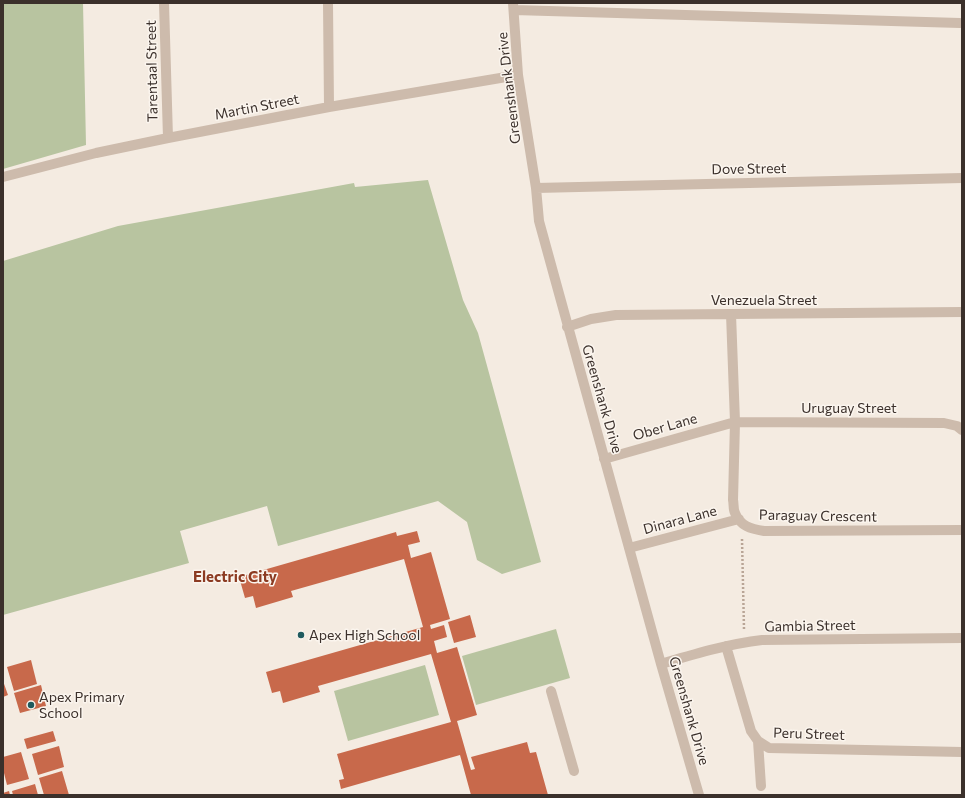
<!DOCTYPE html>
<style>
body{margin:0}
#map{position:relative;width:965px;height:798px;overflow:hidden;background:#f4ebe1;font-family:Commissioner,sans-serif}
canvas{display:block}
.frame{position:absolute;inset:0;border:4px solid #3b302b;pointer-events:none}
</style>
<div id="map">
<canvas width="965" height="798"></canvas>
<div class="frame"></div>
</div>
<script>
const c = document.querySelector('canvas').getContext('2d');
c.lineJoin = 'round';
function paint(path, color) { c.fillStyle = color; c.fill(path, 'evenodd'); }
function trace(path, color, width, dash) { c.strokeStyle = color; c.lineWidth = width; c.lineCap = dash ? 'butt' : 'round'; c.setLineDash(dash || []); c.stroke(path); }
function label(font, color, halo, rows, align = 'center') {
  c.font = font + ' Commissioner,sans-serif'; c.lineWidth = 3; c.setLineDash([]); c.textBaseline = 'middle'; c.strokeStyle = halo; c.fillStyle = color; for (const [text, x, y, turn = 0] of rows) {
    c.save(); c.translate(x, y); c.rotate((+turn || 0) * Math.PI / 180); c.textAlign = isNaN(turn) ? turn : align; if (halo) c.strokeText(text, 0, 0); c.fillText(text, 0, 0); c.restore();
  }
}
paint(new Path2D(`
 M3,3H83L86,145L3,169Z
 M428,180L463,300L478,333L541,562L502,574L477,560L467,522L438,501L278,546L267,506L180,531L189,563L3,615V261L118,226L354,183L355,187Z
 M556,629L570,678L476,705L462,656Z
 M425,665L439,715L348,741L334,691Z`), '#b8c4a0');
paint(new Path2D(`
 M417,531L420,542L408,545L411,558L431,552L450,619L430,625L431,629L444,625L447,637L434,641L437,653L457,647L477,715L457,721L471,770L475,769L471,757L527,742L530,753L536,752L548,795H471L460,755L341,789L339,780L344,779L337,754L451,722L431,654L318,686L320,692L283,703L280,691L272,693L266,672L423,627L404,559L291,591L293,597L256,608L253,596L245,598L239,577L396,532L397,536Z
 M470,615L476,637L454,643L448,622Z
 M31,660L37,684L14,691L7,667Z
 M3,681L8,695L3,697Z
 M41,685L46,706L20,713L14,693Z
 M53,731L56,741L27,749L24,739Z
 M59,746L64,767L38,775L32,754Z
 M21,752L29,779L7,785L3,769V757Z
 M62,771L69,795H44L39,778Z
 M35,784L38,795H13L12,791Z
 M9,791L10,795H3V793Z`), '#c8694b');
trace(new Path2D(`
 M742,539L744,629`), '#b9a596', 2.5, [2, 2]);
trace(new Path2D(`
 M164,3L168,138
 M328,3L329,107
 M513,3L518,75L536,188L539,221L661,664L699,795
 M514,10L960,23
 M3,177L96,153L168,138L329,107L518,75
 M536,188L962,178
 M731,314L735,422L733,500C734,504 733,509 735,513C740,526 751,529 764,531L962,530
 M567,327L591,319L616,315L962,312
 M604,459L735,422L944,423L957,426L962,430
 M629,548L739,519
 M726,646L751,731L758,741L769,748L962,752
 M661,664C695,654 728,644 762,640L962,638
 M551,691L574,771
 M758,741L761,786`), '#cdbbac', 10);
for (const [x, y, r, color] of [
 [301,635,4,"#1f5a5e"],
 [31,705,4,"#1f5a5e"]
]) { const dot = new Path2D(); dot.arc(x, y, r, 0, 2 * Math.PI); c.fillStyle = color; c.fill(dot); trace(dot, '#fbf5ee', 1.5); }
label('14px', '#3b302b', '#fbf5ee', [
 ["Tarentaal Street",152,71,-91],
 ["Greenshank Drive",509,88,-97],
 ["Martin Street",257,107,-11],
 ["Dove Street",749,169,-1],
 ["Venezuela Street",764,300],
 ["Greenshank Drive",602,399,74],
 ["Uruguay Street",849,408],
 ["Ober Lane",665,427,-16],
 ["Paraguay Crescent",818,516,1],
 ["Dinara Lane",680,520,-15],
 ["Gambia Street",810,626,-1],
 ["Greenshank Drive",689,711,74],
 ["Peru Street",809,734,2]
]);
label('14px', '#3b302b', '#fbf5ee', [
 ["Apex High School",309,635],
 ["Apex Primary",39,697],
 ["School",39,713]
], 'left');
label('bold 15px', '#8c3b22', '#fbf5ee', [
 ["Electric City",235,577]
]);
</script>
